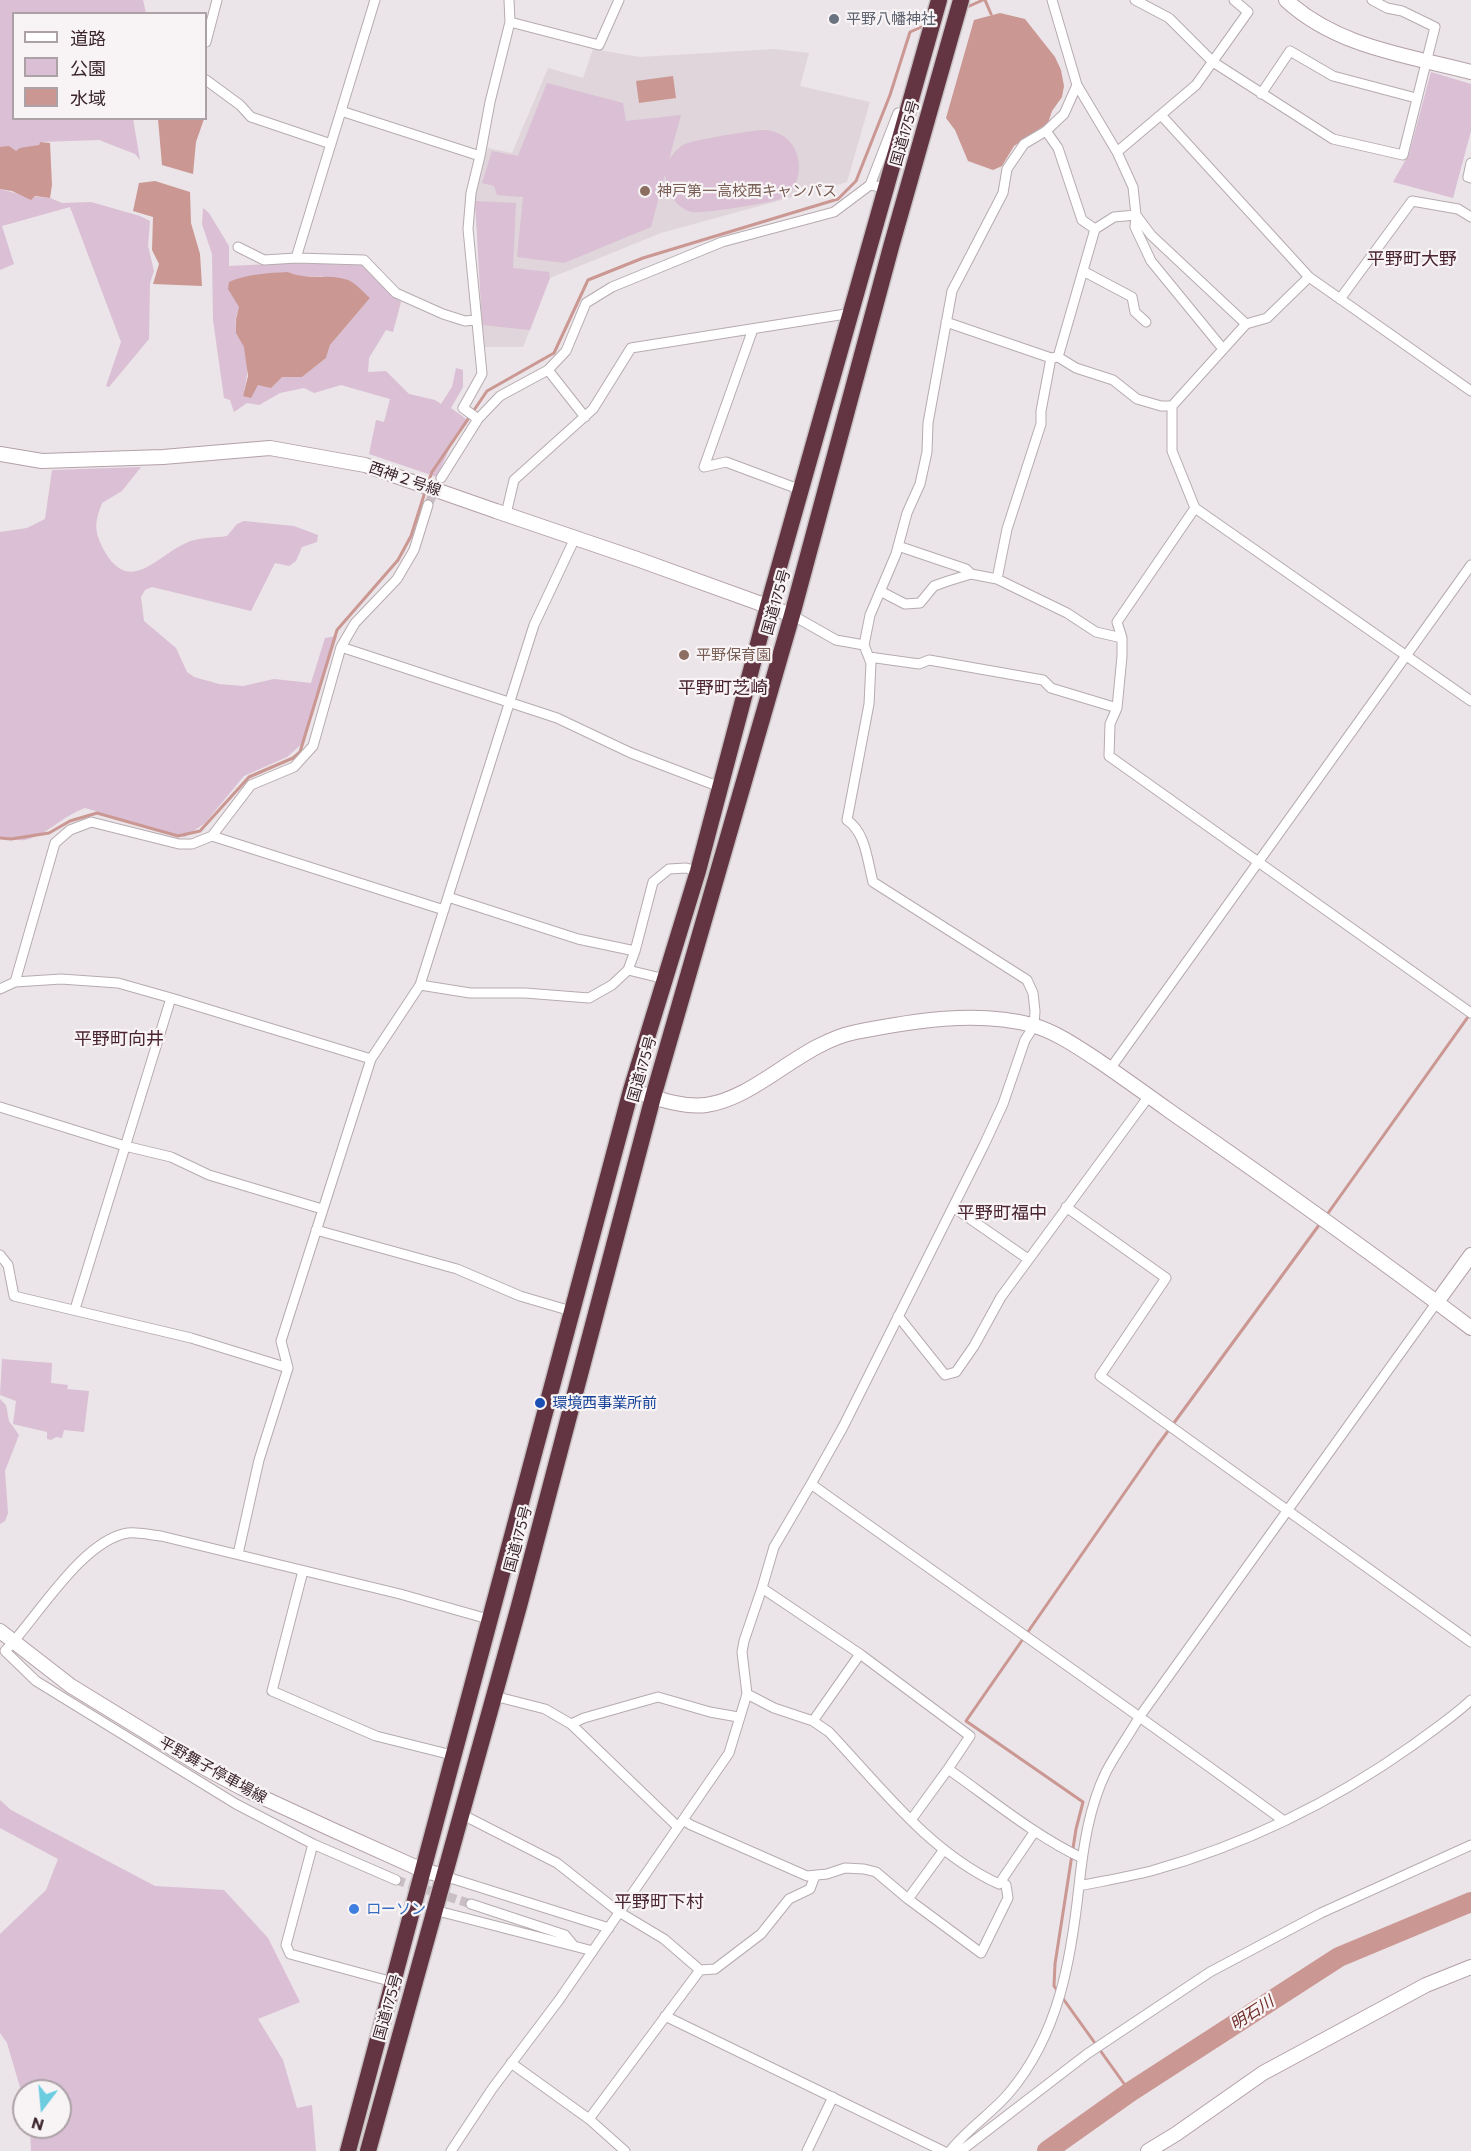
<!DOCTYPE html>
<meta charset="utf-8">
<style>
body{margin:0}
#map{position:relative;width:1471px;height:2151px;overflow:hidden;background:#ebe4e8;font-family:Commissioner,"Noto Sans JP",sans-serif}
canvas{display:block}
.legend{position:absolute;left:12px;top:12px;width:195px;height:108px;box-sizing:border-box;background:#f8f4f6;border:2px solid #aca1a6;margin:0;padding:8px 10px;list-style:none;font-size:18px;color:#3b252d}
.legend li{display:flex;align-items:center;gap:12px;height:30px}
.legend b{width:30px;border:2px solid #aca1a6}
.north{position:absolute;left:12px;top:2079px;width:60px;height:60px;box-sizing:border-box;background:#f8f4f6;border:2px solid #aca1a6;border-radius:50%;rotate:196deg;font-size:16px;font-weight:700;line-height:24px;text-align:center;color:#3b252d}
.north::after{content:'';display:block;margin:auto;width:21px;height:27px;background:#6ccde1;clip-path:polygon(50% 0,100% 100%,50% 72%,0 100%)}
</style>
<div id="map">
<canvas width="1471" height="2151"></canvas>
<ul class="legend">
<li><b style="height:8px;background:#fff"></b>道路</li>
<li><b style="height:16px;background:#dabfd5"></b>公園</li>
<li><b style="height:16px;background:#ca9792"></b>水域</li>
</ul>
<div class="north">N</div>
</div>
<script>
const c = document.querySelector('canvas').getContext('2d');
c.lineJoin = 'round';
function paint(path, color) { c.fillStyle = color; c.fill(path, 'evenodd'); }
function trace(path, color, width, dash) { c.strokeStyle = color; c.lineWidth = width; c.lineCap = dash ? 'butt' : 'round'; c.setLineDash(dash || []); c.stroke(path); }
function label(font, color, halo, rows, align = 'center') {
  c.font = font + ' Commissioner,"Noto Sans JP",sans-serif'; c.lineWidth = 4.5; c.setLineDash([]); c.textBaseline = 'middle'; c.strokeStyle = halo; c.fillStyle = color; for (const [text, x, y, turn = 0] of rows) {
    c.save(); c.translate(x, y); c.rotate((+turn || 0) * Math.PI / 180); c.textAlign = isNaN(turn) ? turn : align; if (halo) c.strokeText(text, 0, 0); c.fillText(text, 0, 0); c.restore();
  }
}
paint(new Path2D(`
 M593,49L640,57L774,49L809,53L800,86L870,102L847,182L661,233L550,278L523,347H484L475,201L480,174L488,148L512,153L548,68L583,78Z`), '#dfd5da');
paint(new Path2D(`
 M0,0H143L146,13L14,14V118L133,119L140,160L135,154L99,140L40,142L39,145L16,151L0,147Z
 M1431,72L1471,84V131L1453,198L1393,182L1409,154Z
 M547,83L623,103L626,121L681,115L669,159C674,154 678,147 685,144C694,140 757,129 766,130C775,131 784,135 790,142C804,157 802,188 782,198C772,203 702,214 692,212C674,207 667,191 665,174L651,227L564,263L517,257L523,197L497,195L494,186L482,183L492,151L518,156Z
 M0,189L26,196L50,198L62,203L91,202L140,216L150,221L148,246L154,271L150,283L149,339L109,387L106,386L121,342L70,207L2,226L14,264L0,270Z
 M475,201L516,203L513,268L549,272L550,278L530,330L482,325Z
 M203,208L209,213L229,246V266L289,263L362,265L390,294L401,302L393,332L386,330L369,358L368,372L386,371L409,394L435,400L441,404L452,387L456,368L463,370V387L451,408L469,421L451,445L437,477L369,454L376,420L384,422L390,399L341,385L314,393L304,388L280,393L259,405L247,403L234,412L230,400L224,398L213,320L212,254L202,224ZM288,272L300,277L322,276L370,298L330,345L326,358L302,377H282L258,385L243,396C247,380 249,366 245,349C241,335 230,326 239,309C243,301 278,279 288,272Z
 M141,467L122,491L102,503C94,524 94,532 105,552C130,595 157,556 186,543C198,537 215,538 227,536L237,524L244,521L294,526L318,535L317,542L302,547L296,561L289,566L275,563L251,611L152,587L145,590L141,597L144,621L176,648L187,672L194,677L219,684L243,686L274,679L311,683L325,638L337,636L304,742L287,757L244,776L205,823L185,837L85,808C62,816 45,837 24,840C17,841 8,838 0,837V532L27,528L45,519L52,470Z
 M2,1359L52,1363L51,1383L68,1385L67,1389L89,1391L84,1432L64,1430L62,1438L56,1437L51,1440L47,1439V1432L13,1424L16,1401L0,1395Z
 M0,1399L6,1405L9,1421L19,1435L5,1471L8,1513L5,1521L0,1524Z
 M0,1800L11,1810L155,1886L224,1890L268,1938L300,2002L258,2019L283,2060L297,2108L312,2105L316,2151H31L30,2127H60V2091H24V2101L7,2043L0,2033V1934L46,1890L58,1859L0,1828Z`), '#dabfd5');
paint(new Path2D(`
 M1000,13L1025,19L1055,57L1061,70L1064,86L1062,97L1052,111L1048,123L1014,146L1002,166L993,170L968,161L955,130L946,118L974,20Z
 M673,76L676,98L639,103L636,81Z
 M158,119H204L196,142L193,174L162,165Z
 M40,142L50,143L52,185L50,198L35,196L31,200L12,191L0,189V147L9,146L16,151L20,148L39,145Z
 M155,181L190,192L191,223L200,254L202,286L153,284L159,264L152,250L153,217L133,211L139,183Z
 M288,272C308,281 328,273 348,280C356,283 364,293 370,298L330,345L326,358L302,377H282L271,388L258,385L251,398L243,396L248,376L244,347L236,333V319L239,307L228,289L229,282C247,274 268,273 288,272Z`), '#ca9792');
trace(new Path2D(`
 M985,0L991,14
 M965,8L983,0
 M428,483L432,472L487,391L554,353L588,280L643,258L838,199L856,181L890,95L910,32L926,25
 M0,838L11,839L49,833L70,821L97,813L178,836L200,831L249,777L293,758L300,752L337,630L398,560L411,536L425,492
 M1326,1216L1470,1014
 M1130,2092L1054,1986L1055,1964L1076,1829L1083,1802L966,1721L1157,1446L1322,1221`), '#ca9792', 3);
trace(new Path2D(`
 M1047,2151L1130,2092L1339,1957L1471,1902`), '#ca9792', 20);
trace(new Path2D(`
 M428,505L441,478
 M396,1880L471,1904`), '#c8bec3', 9, [9, 4.5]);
const street = new Path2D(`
 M1052,0L1077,85L1117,152L1133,187L1136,215L1151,235L1246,324L1172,406V451L1195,508L1471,701
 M1135,0L1169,18L1213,62L1333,139L1403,155L1435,27L1402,11L1387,8L1372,0
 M510,22L599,45L619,0
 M206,42L217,0
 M206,80L240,105L251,117L331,144
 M1261,94L1290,51L1333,76L1416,98
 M341,111L480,156
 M1161,115L1309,277L1471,391
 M1046,131L1058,148L1082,220L1095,229
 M1117,152L1196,85L1248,12L1234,0
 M1471,163L1468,177L1471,178
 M870,185L898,113L907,115
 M238,247L264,260L296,258L364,260L396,293L443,314L465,321L475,320
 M296,258L375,0
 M1083,271L1132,297L1135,312L1146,322
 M1340,299L1412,201L1458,209L1471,217
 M946,322L1051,358
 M1246,324L1267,318L1309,277
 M753,329L704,467L726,462L801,490
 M1058,357L1076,368L1113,380L1137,399L1161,406H1172
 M548,370L585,417
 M478,419L500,396L548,370L566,351L586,303L612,287L722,242L834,212L870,185L887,188
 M441,478L478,419L463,408L482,374L468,229L471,193L480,156L490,102L510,22L509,0
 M1195,508L1117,622L1122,638V656L1117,708L1110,724L1109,756L1471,1013
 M506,514L514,480L593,409L631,348L852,313
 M898,546L966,569L971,574
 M997,579L1007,529L1041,424V411L1051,358L1058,357L1095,229L1114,217L1136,215L1135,227L1151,261L1223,349
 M880,591L905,604L920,603L934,586L948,581L971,574L997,579L1067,613L1096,632L1122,638
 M792,615L836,640L864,645
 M341,647L557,718L631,753L720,787
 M869,657L919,664L929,660L1043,680L1051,688L1117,708
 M212,836L444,910
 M448,897L578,939L635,951
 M628,970L665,979
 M15,982L55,843L70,830L91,822L179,844H192L212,836L251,785L294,767L313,746L341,647L355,623L397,579L414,550L428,505
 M420,985L470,993H525L589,998L612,985L628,970L635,951L653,882L669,869L686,868L698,871
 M0,989L15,982L61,979L118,983L171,998L75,1309
 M171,998L371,1059
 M1110,1069L1471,565
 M0,1107L125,1146L171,1157L209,1175L322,1209
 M953,1207L1028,1259
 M1066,1207L1166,1278L1100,1376L1471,1642
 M316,1230L457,1269L520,1296L571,1311
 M0,1255L8,1265L14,1296L191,1338L288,1368
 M898,1316L945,1375L956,1372L974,1346L1001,1297L1149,1096
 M811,1484C969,1597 1128,1707 1284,1821
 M238,1554L259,1460L288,1368L281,1341L371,1059L420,985L534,625L575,538
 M303,1571L272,1691L376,1736L452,1755
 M762,1588L860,1654L970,1736L948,1769C992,1800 1034,1835 1082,1858
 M747,1694L774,1708L813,1721L829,1732C881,1787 929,1852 999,1884L1035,1831
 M494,1696L545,1709L571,1724L678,1827
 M813,1721L860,1654
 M571,1724L584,1718L658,1697L710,1712L738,1717
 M461,1814L557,1863L619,1912L664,1939L700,1970L589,2119
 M683,1820L691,1825L807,1876L827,1874L845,1868L864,1869L876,1872L908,1899L943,1851
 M911,1820L948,1769
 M313,1844L286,1945L290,1954L393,1982
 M444,1876L609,1928
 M396,1880L313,1844L236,1804L36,1681L5,1651C37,1618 82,1540 128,1533C138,1532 151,1535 161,1536L400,1594L488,1619
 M1079,1886C1083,1848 1089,1807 1106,1772C1116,1753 1129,1735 1140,1716L1437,1302
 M908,1899L981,1953L1008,1898L1006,1885L1001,1881
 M471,1904L565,1935L574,1946
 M434,1910L593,1951
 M700,1970L715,1969L761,1934L789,1899L810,1889L815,1876
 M665,2016L943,2151
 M511,2063L589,2119L625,2151
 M451,2151L492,2089L559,2000L729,1753L747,1694L742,1652L744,1641L762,1588L774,1547L811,1484L843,1427L984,1145L1003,1104L1025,1040L1034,1026L1035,1011L1033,993L1027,980L873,882C867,860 866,833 847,820L869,704L871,663L864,645L870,615L896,554L907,513L920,484L927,452L928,423L952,291L1003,193L1007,169L1024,144L1046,131L1064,114L1077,85
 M807,2151L833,2097
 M950,2151C967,2129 991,2114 1009,2093C1059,2034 1071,1960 1079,1886C1103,1881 1127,1877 1151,1871C1245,1845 1334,1801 1413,1745C1433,1730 1453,1717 1471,1700
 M957,2151L962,2150L1087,2054L1210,1972L1321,1913L1471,1845`);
const secondary = new Path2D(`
 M1286,0C1337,47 1406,55 1471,72
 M0,454L42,461L163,457L270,448L365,465L393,475
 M496,511L637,559L792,615
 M631,1090C654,1097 681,1108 706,1105C757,1098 801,1043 856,1032C912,1021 977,1010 1032,1025C1056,1032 1076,1046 1096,1059C1121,1076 1146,1094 1171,1112C1272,1182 1373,1254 1471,1328
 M1437,1302L1471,1255
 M0,1631L71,1686L203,1767L242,1788L333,1830L422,1870L444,1876
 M1148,2151L1176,2134L1263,2073L1426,1985L1471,1967`);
const highway = new Path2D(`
 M348,2151L631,1090L698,871L768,606L939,0
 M368,2151L519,1606L653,1097L792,615L891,247L961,0`);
trace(street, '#b6abb0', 11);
trace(secondary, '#b3a0a8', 16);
trace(highway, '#c8c2c4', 19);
trace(street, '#fff', 9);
trace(secondary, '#fff', 14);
trace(highway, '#633542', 16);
const secondaryBridge = new Path2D(`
 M393,475L496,511`);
trace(secondaryBridge, '#b3a0a8', 16, []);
trace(secondaryBridge, '#fff', 14);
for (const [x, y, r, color] of [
 [834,19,6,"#6b7280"],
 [645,191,6,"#8d6e63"],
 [684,655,6,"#8d6e63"],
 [540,1403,6,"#1a4fb4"],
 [354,1909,6,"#3f7fe0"]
]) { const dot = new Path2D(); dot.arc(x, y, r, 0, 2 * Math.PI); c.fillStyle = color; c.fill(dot); trace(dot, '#f8f4f6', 2); }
label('15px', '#5b616d', '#f8f4f6', [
 ["平野八幡神社",846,19]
], 'left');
label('15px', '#3b252d', '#f8f4f6', [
 ["国道175号",905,133,-74],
 ["西神２号線",405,479,19],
 ["国道175号",776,602,-74],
 ["国道175号",642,1069,-74],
 ["国道175号",518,1539,-75],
 ["平野舞子停車場線",213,1770,29],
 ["国道175号",388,2007,-74]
]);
label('15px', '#785e54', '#f8f4f6', [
 ["神戸第一高校西キャンパス",657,191],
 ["平野保育園",696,655]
], 'left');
label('15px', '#164399', '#f8f4f6', [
 ["環境西事業所前",552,1403]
], 'left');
label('15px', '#366cbe', '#f8f4f6', [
 ["ローソン",366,1909]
], 'left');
label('italic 16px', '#702d27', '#f8f4f6', [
 ["明石川",1252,2013,-33]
]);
label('18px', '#4a2430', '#f8f4f6', [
 ["平野町大野",1412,259],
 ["平野町芝崎",723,688],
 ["平野町向井",119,1039],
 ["平野町福中",1002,1213],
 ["平野町下村",659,1902]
]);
</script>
